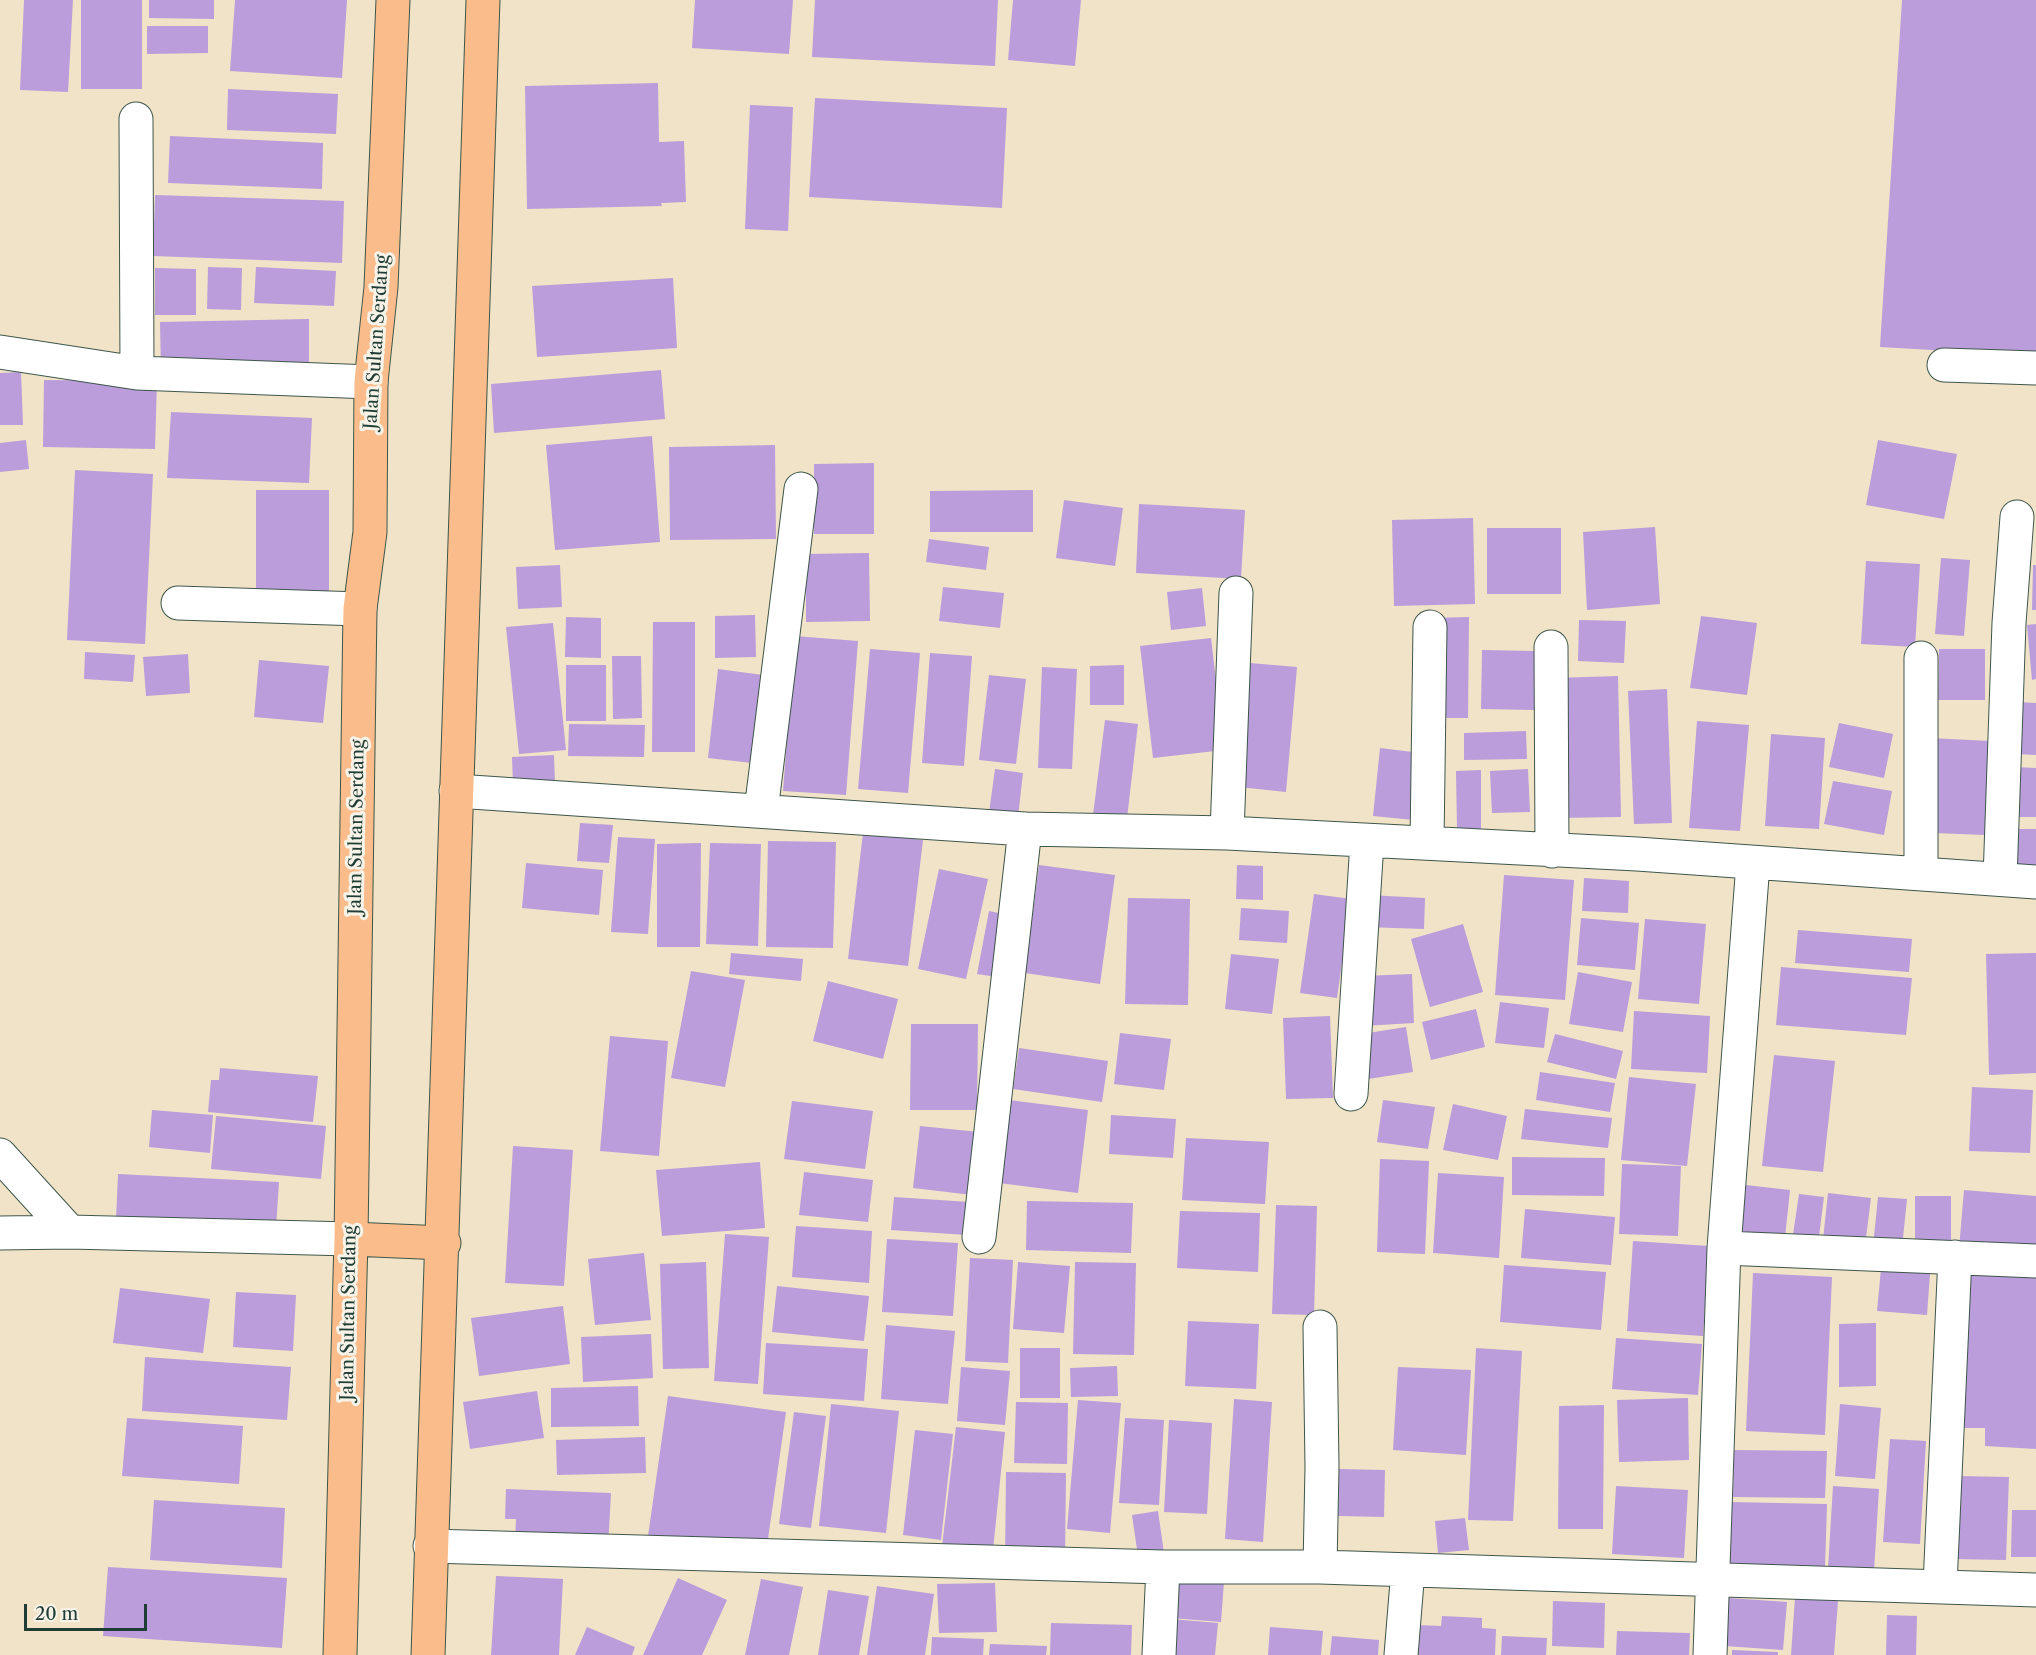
<!DOCTYPE html>
<style>
body{margin:0}
#map{position:relative;width:2036px;height:1655px;overflow:hidden;background:#f0e3c8;font-family:"Libre Caslon Text",serif}
canvas{display:block}
.scale{position:absolute;left:24px;top:1604px;width:123px;height:27px;box-sizing:border-box;border:3px solid #1f3d34;border-top:0;padding-left:8px;font-size:18px;line-height:21px;white-space:nowrap;color:#1f3d34;-webkit-text-stroke:4px #f7f3e8;paint-order:stroke}
</style>
<div id="map">
<canvas width="2036" height="1655"></canvas>
<div class="scale">20 m</div>
</div>
<script>
const c = document.querySelector('canvas').getContext('2d');
c.lineJoin = 'round';
function paint(path, color) { c.fillStyle = color; c.fill(path, 'evenodd'); }
function trace(path, color, width, dash) { c.strokeStyle = color; c.lineWidth = width; c.lineCap = dash ? 'butt' : 'round'; c.setLineDash(dash || []); c.stroke(path); }
function label(font, color, halo, rows, align = 'center') {
  c.font = font + ' "Libre Caslon Text",serif'; c.lineWidth = 6; c.setLineDash([]); c.textBaseline = 'middle'; c.strokeStyle = halo; c.fillStyle = color; for (const [text, x, y, turn = 0] of rows) {
    c.save(); c.translate(x, y); c.rotate((+turn || 0) * Math.PI / 180); c.textAlign = isNaN(turn) ? turn : align; if (halo) c.strokeText(text, 0, 0); c.fillText(text, 0, 0); c.restore();
  }
}
paint(new Path2D(`
 M24,0H73L68,92L20,90Z
 M81,0H142V89H81Z
 M149,0H214V19L149,18Z
 M235,0H347L342,78L230,71Z
 M695,0H793L789,54L692,48Z
 M815,0H998L995,66L812,57Z
 M1013,0H1081L1075,66L1008,60Z
 M1902,0H2036V356L1880,347Z
 M147,26H208V53L147,54Z
 M658,83L659,142L684,141L686,202L661,203L662,206L527,209L525,86Z
 M228,89L338,94L336,134L227,130Z
 M815,98L1007,108L1002,208L809,197Z
 M750,105L793,107L788,231L745,229Z
 M170,136L323,143L322,189L168,183Z
 M155,195L344,201L342,263L153,256Z
 M208,267L242,268L241,310L207,309Z
 M256,267L336,271L334,306L254,303Z
 M155,268L196,269V315H155Z
 M673,278L677,348L537,357L532,286Z
 M309,319V370L161,373L160,322Z
 M661,370L665,419L494,433L491,384Z
 M21,372L23,425H0V373Z
 M44,380L157,381L155,449L43,447Z
 M171,412L312,418L309,483L167,478Z
 M652,436L660,542L555,550L546,445Z
 M26,440L29,469L0,472V443Z
 M1878,440L1957,454L1944,519L1866,505Z
 M775,445L776,539L670,540L669,447Z
 M874,463V534H814V464Z
 M75,470L153,474L145,644L67,640Z
 M256,490H329V599L256,600Z
 M1033,490V532H930V491Z
 M1064,500L1123,508L1115,566L1056,558Z
 M1139,504L1245,510L1241,579L1136,573Z
 M1473,518L1475,604L1394,606L1392,520Z
 M1655,527L1660,604L1587,610L1583,532Z
 M1487,528H1561V594H1487Z
 M929,539L989,547L986,570L926,562Z
 M869,553L870,621L806,622V554Z
 M1941,558L1970,560L1964,636L1935,634Z
 M1866,561L1920,564L1915,647L1861,644Z
 M560,565L562,607L518,609L516,567Z
 M2033,565H2036V610H2032Z
 M943,587L1004,593L1000,628L939,621Z
 M1202,588L1206,626L1171,630L1167,592Z
 M755,615L756,657L715,658V616Z
 M1701,616L1757,623L1747,695L1690,688Z
 M566,617L601,618V658L565,657Z
 M1469,617L1468,718H1432L1433,618Z
 M1579,620L1626,621L1624,663L1578,661Z
 M653,622H695V752H652Z
 M553,623L566,750L519,754L506,627Z
 M2036,624V679L2032,680L2027,625Z
 M795,636L858,641L846,795L783,791Z
 M1211,638L1224,750L1153,758L1140,646Z
 M870,649L920,653L908,793L858,789Z
 M1939,649H1985V700H1938Z
 M1482,650L1535,651L1534,710L1481,709Z
 M85,652L135,655L133,682L84,679Z
 M930,653L972,656L964,766L922,763Z
 M188,654L190,693L146,696L143,657Z
 M612,656H641L642,718L613,719Z
 M259,660L329,666L323,723L254,717Z
 M1250,663L1297,667L1286,792L1239,787Z
 M566,665H606V721H566Z
 M1124,665V705H1090V666Z
 M1042,667L1077,669L1072,769L1038,768Z
 M718,669L763,675L752,763L708,758Z
 M989,675L1026,679L1016,764L979,760Z
 M1618,676L1621,817L1557,818L1554,678Z
 M1667,689L1672,823L1634,824L1628,691Z
 M2018,702L2036,703V755L2016,754Z
 M1105,720L1138,724L1126,827L1092,823Z
 M1697,721L1749,725L1740,831L1689,828Z
 M1839,723L1893,734L1884,778L1829,767Z
 M569,724L645,725L644,757L568,756Z
 M1526,731L1527,759L1464,760V733Z
 M1771,734L1825,738L1819,829L1765,826Z
 M1929,738L1991,741L1986,835L1933,833Z
 M1380,748L1421,753L1414,820L1373,816Z
 M554,755L555,784L513,786L512,757Z
 M2015,767L2036,768V817H2014Z
 M995,769L1023,773L1018,817L989,813Z
 M1528,769L1530,812L1492,813L1490,771Z
 M1481,770V830H1457L1456,771Z
 M1833,781L1892,791L1884,835L1824,824Z
 M580,823L613,825L609,863L577,861Z
 M2010,829H2036V873L2010,874Z
 M863,833L923,840L908,966L848,959Z
 M618,837L655,839L648,934L611,932Z
 M768,841L836,842L833,948L766,947Z
 M701,843L700,947H657V844Z
 M710,843L761,844L758,946L706,944Z
 M526,863L603,870L599,915L522,908Z
 M1039,865L1115,875L1100,984L1025,973Z
 M1237,865L1263,866V900L1236,899Z
 M939,869L988,879L966,979L918,969Z
 M1504,875L1574,880L1565,1000L1495,995Z
 M1584,878L1629,881L1628,913L1582,911Z
 M1314,894L1351,899L1337,998L1300,993Z
 M1368,895L1425,898L1424,929L1366,927Z
 M1128,898L1190,899L1188,1005L1125,1004Z
 M1241,908L1289,911L1287,943L1239,940Z
 M989,911L1008,915L997,977L977,974Z
 M1581,918L1639,923L1635,970L1577,965Z
 M1645,919L1706,924L1699,1004L1638,999Z
 M1463,924L1483,992L1430,1007L1411,939Z
 M1798,930L1912,939L1909,972L1795,963Z
 M731,953L803,959L801,981L729,974Z
 M2036,953V1073L1989,1075L1986,954Z
 M1231,954L1279,959L1272,1014L1225,1009Z
 M1781,967L1912,978L1906,1035L1776,1025Z
 M691,971L745,980L725,1087L671,1078Z
 M1578,972L1632,982L1623,1032L1569,1024Z
 M1412,974L1414,1023L1363,1026L1362,976Z
 M828,981L898,999L883,1059L813,1041Z
 M1500,1002L1549,1008L1544,1048L1495,1043Z
 M1476,1009L1485,1047L1431,1060L1422,1022Z
 M1634,1011L1710,1016L1707,1073L1631,1069Z
 M1330,1016L1333,1098L1286,1099L1283,1018Z
 M911,1024H978L977,1110H910Z
 M1406,1027L1413,1072L1362,1080L1355,1035Z
 M1120,1033L1171,1039L1164,1090L1114,1084Z
 M1555,1034L1623,1051L1616,1079L1547,1062Z
 M610,1036L668,1041L659,1156L600,1151Z
 M1019,1048L1108,1061L1102,1102L1013,1089Z
 M1774,1055L1835,1061L1823,1172L1762,1166Z
 M220,1068L318,1076L313,1122L208,1112L211,1080H219Z
 M1540,1072L1615,1083L1610,1112L1536,1100Z
 M1629,1077L1696,1084L1687,1166L1621,1160Z
 M1972,1087L2033,1090L2030,1153L1969,1151Z
 M1001,1099L1088,1110L1078,1193L991,1182Z
 M1383,1100L1435,1107L1428,1149L1377,1142Z
 M792,1101L873,1111L865,1169L784,1159Z
 M1453,1104L1507,1116L1498,1160L1443,1150Z
 M1525,1109L1612,1118L1608,1148L1521,1139Z
 M152,1110L213,1115L210,1153L149,1147Z
 M1111,1115L1176,1119L1173,1158L1109,1154Z
 M216,1116L326,1126L321,1179L211,1169Z
 M920,1126L979,1132L972,1195L913,1188Z
 M1186,1138L1269,1142L1265,1204L1182,1200Z
 M513,1146L573,1150L564,1286L505,1283Z
 M1512,1157L1605,1158L1604,1196L1512,1195Z
 M1380,1159L1429,1161L1425,1254L1377,1252Z
 M760,1162L765,1228L662,1236L656,1170Z
 M1622,1164L1681,1166L1678,1236L1619,1234Z
 M804,1172L873,1180L868,1222L799,1215Z
 M1438,1173L1504,1177L1499,1258L1433,1253Z
 M118,1174L279,1182L276,1228L116,1220Z
 M1737,1184L1790,1190L1784,1247L1731,1243Z
 M1964,1190L2036,1196V1255L1959,1249Z
 M1828,1193L1871,1198L1864,1254L1822,1249Z
 M1799,1194L1824,1197L1817,1252L1791,1248Z
 M1915,1196H1951V1253L1915,1252Z
 M894,1197L969,1202L967,1235L891,1230Z
 M1878,1197L1907,1199L1902,1248L1873,1246Z
 M1027,1201L1133,1203L1131,1253L1026,1250Z
 M1276,1205L1317,1206L1314,1315L1272,1314Z
 M1525,1209L1615,1217L1611,1265L1521,1258Z
 M1180,1211L1260,1213L1258,1272L1177,1268Z
 M796,1226L872,1231L869,1283L792,1277Z
 M725,1234L769,1237L758,1384L714,1381Z
 M887,1239L958,1243L953,1316L882,1312Z
 M1633,1241L1709,1246L1703,1336L1627,1331Z
 M644,1253L651,1320L595,1325L588,1259Z
 M970,1258L1013,1260L1008,1363L965,1361Z
 M706,1262L709,1368L663,1369L660,1264Z
 M1018,1262L1070,1266L1064,1333L1013,1329Z
 M1075,1262L1136,1263L1134,1355L1073,1354Z
 M1969,1262L2036,1265V1449L1985,1446V1428H1961Z
 M1504,1265L1606,1272L1601,1330L1500,1322Z
 M1881,1269L1930,1274L1927,1315L1877,1311Z
 M1753,1273L1832,1277L1825,1435L1746,1431Z
 M777,1286L869,1296L864,1341L772,1332Z
 M120,1288L210,1299L203,1353L113,1343Z
 M236,1292L296,1295L293,1351L233,1347Z
 M563,1306L570,1364L479,1376L471,1318Z
 M1188,1321L1259,1324L1256,1389L1185,1386Z
 M1876,1323V1386L1839,1387V1324Z
 M886,1325L955,1331L948,1404L881,1399Z
 M651,1334L653,1378L583,1382L581,1337Z
 M1616,1338L1702,1344L1698,1395L1612,1389Z
 M766,1343L868,1349L864,1401L763,1394Z
 M1020,1348H1060V1398H1020Z
 M1476,1348L1522,1351L1513,1521L1468,1520Z
 M145,1357L291,1367L287,1420L142,1411Z
 M1117,1366L1118,1396L1071,1397L1070,1368Z
 M961,1367L1010,1371L1005,1425L957,1421Z
 M1398,1367L1471,1370L1466,1455L1393,1450Z
 M638,1386L639,1426L551,1427V1388Z
 M537,1391L544,1438L470,1449L463,1402Z
 M668,1396L786,1412L766,1553L648,1536Z
 M1688,1398L1689,1460L1619,1462L1617,1400Z
 M1234,1399L1272,1402L1263,1542L1225,1539Z
 M1078,1400L1121,1403L1110,1533L1067,1529Z
 M1016,1402L1068,1403L1067,1464L1014,1463Z
 M831,1404L899,1411L886,1533L819,1526Z
 M1840,1404L1881,1408L1875,1479L1835,1476Z
 M1604,1405L1603,1529H1558L1559,1406Z
 M794,1412L826,1416L811,1528L779,1524Z
 M127,1418L243,1426L239,1484L122,1476Z
 M1125,1418L1164,1420L1159,1505L1119,1503Z
 M1169,1420L1212,1423L1207,1514L1164,1512Z
 M956,1427L1005,1432L992,1560L941,1555Z
 M915,1430L953,1434L941,1540L903,1535Z
 M645,1437L646,1473L557,1475L556,1440Z
 M1890,1439L1926,1441L1920,1544L1883,1542Z
 M1734,1450L1827,1451L1825,1498L1733,1497Z
 M1339,1469L1385,1470L1384,1517L1338,1516Z
 M1006,1472L1066,1473L1065,1561L1005,1562Z
 M1956,1476L2009,1477L2006,1560L1954,1559Z
 M1616,1486L1688,1490L1684,1558L1612,1554Z
 M1833,1486L1879,1489L1874,1571L1828,1568Z
 M506,1489L611,1493L608,1547L515,1544L516,1519H505Z
 M154,1500L285,1508L282,1568L150,1560Z
 M1730,1502L1827,1504L1825,1568L1728,1565Z
 M2012,1510H2036V1557H2011Z
 M1158,1511L1165,1560L1139,1563L1132,1515Z
 M1465,1518L1469,1550L1438,1553L1435,1521Z
 M108,1567L287,1578L282,1648L103,1636Z
 M496,1576L563,1579L559,1655H491Z
 M678,1578L727,1600L702,1655H643Z
 M1175,1578L1224,1582L1221,1622L1171,1618Z
 M761,1579L803,1587L789,1655H745Z
 M995,1583L997,1632L939,1633L937,1584Z
 M877,1586L934,1594L925,1655H867Z
 M828,1590L869,1596L859,1655H818Z
 M1729,1598L1787,1602L1783,1650L1725,1646Z
 M1795,1598L1838,1601L1834,1655H1791Z
 M1553,1601L1605,1603L1604,1648L1552,1646Z
 M1887,1615L1917,1616L1916,1655H1886Z
 M1442,1616L1482,1618V1628L1496,1629L1495,1655H1414L1416,1625L1441,1626Z
 M1171,1619L1218,1623L1215,1655H1168Z
 M1051,1623L1132,1625L1131,1655H1050Z
 M587,1627L635,1647L632,1655H575Z
 M1270,1627L1323,1631L1321,1655H1268Z
 M1617,1631L1690,1633L1689,1655H1616Z
 M1332,1636L1379,1640L1378,1655H1330Z
 M1502,1636L1547,1638L1546,1655H1501Z
 M932,1637L984,1639L983,1655H931Z
 M990,1644L1047,1646L1046,1655H989Z
 M1732,1650L1778,1652V1655H1732Z`), '#ba9dda');
const minor = new Path2D(`
 M136,119L137,373
 M0,352L137,373L371,382
 M1944,365L2036,368
 M178,603L360,609
 M1551,647L1552,851
 M1921,658V872
 M456,791L1025,829L1227,833L1637,854L2036,882
 M761,811L801,489
 M1227,833L1236,593
 M1427,843L1430,627
 M2000,879L2009,623L2017,517
 M1351,1094L1367,842
 M0,1155L70,1232
 M0,1233L70,1232L351,1239
 M979,1237L1025,829
 M1724,1248L2036,1261
 M430,1546L1163,1567H1320L2036,1590
 M1320,1567L1322,1467L1320,1327
 M1940,1585L1955,1257
 M1159,1655L1163,1567
 M1401,1655L1408,1570
 M1710,1655L1724,1248L1753,863`);
const highway = new Path2D(`
 M351,1239L444,1243
 M340,1655L351,1239L360,609L370,532L371,382L381,287L393,0
 M428,1655L483,0`);
trace(minor, '#3e564a', 35);
trace(highway, '#3e564a', 35);
trace(minor, '#fff', 33);
trace(highway, '#f9bc8a', 33);
label('18px', '#1f3d34', '#f7f3e8', [
 ["Jalan Sultan Serdang",377,342,-86],
 ["Jalan Sultan Serdang",357,827,-89],
 ["Jalan Sultan Serdang",349,1313,-89]
]);
</script>
